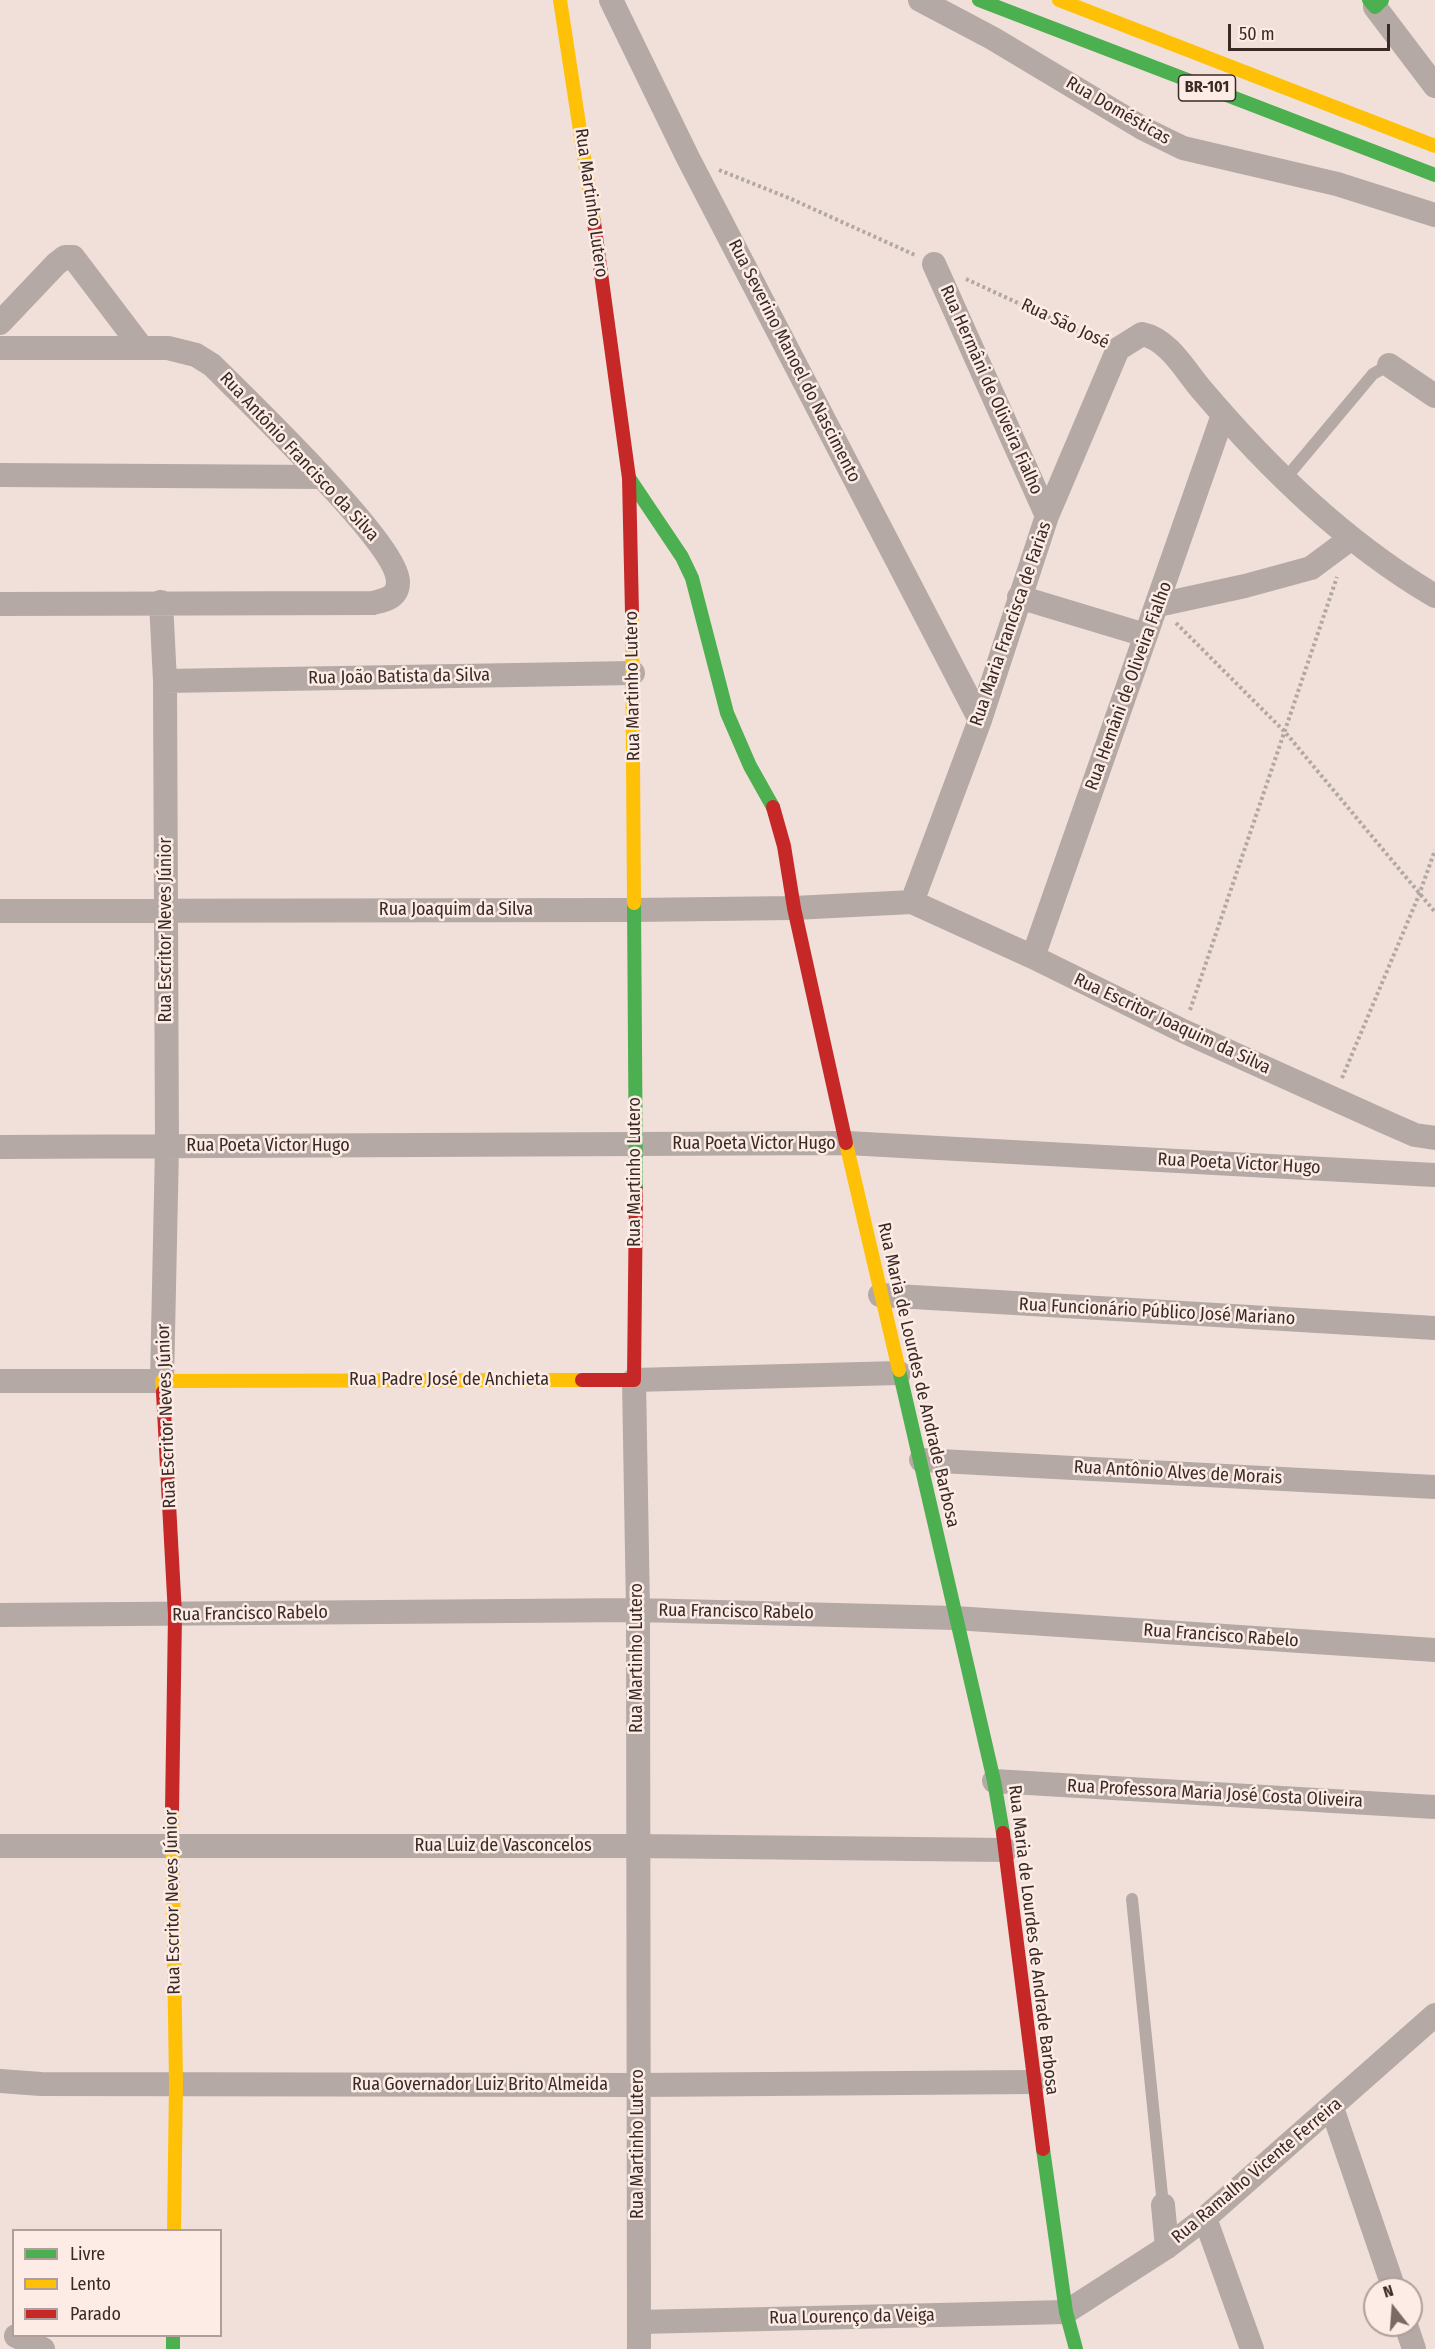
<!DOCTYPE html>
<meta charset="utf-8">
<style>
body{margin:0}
#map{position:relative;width:1435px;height:2349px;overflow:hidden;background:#f1dfd9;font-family:"Fira Sans Condensed",sans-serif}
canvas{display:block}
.legend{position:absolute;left:12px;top:2229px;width:210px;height:108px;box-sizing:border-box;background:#fdece6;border:2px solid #af9e99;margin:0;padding:8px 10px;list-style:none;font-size:18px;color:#3a2a25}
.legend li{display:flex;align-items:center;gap:12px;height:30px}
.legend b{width:30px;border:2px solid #af9e99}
.north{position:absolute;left:1363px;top:2277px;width:60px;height:60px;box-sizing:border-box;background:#fdece6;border:2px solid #af9e99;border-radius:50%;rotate:343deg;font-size:16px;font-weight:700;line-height:24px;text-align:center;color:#3a2a25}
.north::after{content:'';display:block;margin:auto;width:21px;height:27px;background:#7a6964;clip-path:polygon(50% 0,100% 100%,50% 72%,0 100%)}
.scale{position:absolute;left:1228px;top:24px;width:162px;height:27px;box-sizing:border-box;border:3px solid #3a2a25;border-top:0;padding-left:8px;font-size:18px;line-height:21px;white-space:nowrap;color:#3a2a25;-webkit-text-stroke:4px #fdece6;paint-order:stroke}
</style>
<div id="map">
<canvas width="1435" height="2349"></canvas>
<ul class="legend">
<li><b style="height:8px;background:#4caf50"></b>Livre</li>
<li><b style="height:8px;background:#ffc107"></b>Lento</li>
<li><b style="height:8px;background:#c62828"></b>Parado</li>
</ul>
<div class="north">N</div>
<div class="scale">50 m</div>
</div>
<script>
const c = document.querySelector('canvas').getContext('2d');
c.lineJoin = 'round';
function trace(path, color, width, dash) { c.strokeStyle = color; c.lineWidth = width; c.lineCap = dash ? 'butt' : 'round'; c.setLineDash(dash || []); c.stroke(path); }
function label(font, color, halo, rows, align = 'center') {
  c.font = font + ' "Fira Sans Condensed",sans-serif'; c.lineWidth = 5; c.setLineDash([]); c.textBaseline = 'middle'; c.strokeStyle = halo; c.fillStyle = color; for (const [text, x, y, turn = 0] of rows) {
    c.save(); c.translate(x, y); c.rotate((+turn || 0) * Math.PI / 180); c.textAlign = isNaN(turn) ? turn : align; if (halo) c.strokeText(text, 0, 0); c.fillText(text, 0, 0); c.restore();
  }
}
trace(new Path2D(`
 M719,170L789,198L915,255
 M966,279L1098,340
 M1176,623L1285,732L1435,912
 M1190,1010L1337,577
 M1342,1078L1419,895L1435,850`), '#b2a8a3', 4, [3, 3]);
trace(new Path2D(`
 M1285,479L1373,374L1389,365
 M1132,1899L1163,2205`), '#b4a9a5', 12);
trace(new Path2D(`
 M611,0L688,158L980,720
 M920,0L992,38L1144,129L1183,148L1337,184L1435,215
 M1375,7L1435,86
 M934,264L1047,516
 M0,323L56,264L65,257H73L142,348
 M0,348H168L196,355L212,365C245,398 399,545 398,582C398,598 385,600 373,603L0,604
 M1389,365L1435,396
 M0,475L322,477
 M1019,597L1145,635
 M1158,605L1245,586L1311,568L1350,539
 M165,681L633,673
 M912,902L980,720L1047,516L1118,349L1142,334C1168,339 1185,370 1201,389C1269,469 1344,542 1435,596
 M0,911L634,910L794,908L912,902L1033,957L1183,1031L1383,1121L1415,1135L1435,1138
 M1033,957L1223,415
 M0,1147L847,1143L1435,1175
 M880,1295L1435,1328
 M0,1381H162L167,1147L165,681L161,602
 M921,1460L1435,1487
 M0,1615L638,1610L955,1618L1435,1650
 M994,1781L1435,1807
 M0,1846H638L1006,1850
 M0,2081L41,2084L638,2085L1033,2082
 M1332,2108L1394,2289
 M1163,2205L1167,2247
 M1205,2218L1252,2349
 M639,2322L1066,2312L1167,2247L1205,2218L1435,2015
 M1406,2325L1414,2349
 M16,2336L43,2349
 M639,2349L638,1610L634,1380L899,1373`), '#b4a9a5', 24);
trace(new Path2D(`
 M979,0L1435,175
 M1369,0L1375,7L1382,0
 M629,478L682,557L692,578L727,713L750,766L773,807
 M634,903L636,1190
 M899,1370L994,1781L1003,1833
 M1043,2149L1066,2312L1076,2349
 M173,2336V2349`), '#4caf50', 14);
trace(new Path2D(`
 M560,0L594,222
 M1059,0L1435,146
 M632,613L634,903
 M846,1143L899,1370
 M163,1392L162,1381L582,1380
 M172,1811L176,2084L174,2230`), '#ffc107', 14);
trace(new Path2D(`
 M594,222L629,478L632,613
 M773,807L784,846L794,908L846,1143
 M582,1380H634L636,1190
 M163,1392L175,1615L172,1811
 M1003,1833L1043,2149`), '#c62828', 14);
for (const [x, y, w] of [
 [1207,88,57]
]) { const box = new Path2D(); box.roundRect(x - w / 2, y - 13, w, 26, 4.5); c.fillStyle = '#fdece6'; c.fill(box); trace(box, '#3a2a25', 1.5); }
label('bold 16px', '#3a2a25', null, [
 ["BR-101",1207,88]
]);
label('18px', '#3a2a25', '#fdece6', [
 ["Rua Domésticas",1118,111,30],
 ["Rua Martinho Lutero",591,203,82],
 ["Rua São José",1065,324,25],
 ["Rua Severino Manoel do Nascimento",794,361,63],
 ["Rua Hermâni de Oliveira Fialho",991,390,66],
 ["Rua Antônio Francisco da Silva",299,457,47],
 ["Rua Maria Francisca de Farias",1011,624,-71],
 ["Rua João Batista da Silva",399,677,-1],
 ["Rua Martinho Lutero",633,686,-91],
 ["Rua Hemâni de Oliveira Fialho",1129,686,-70],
 ["Rua Joaquim da Silva",456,910],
 ["Rua Escritor Neves Júnior",166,930,-90],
 ["Rua Escritor Joaquim da Silva",1172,1024,25],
 ["Rua Poeta Victor Hugo",754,1144],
 ["Rua Poeta Victor Hugo",268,1146],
 ["Rua Poeta Victor Hugo",1239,1164,3],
 ["Rua Martinho Lutero",635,1172,-90],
 ["Rua Funcionário Público José Mariano",1157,1312,3],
 ["Rua Maria de Lourdes de Andrade Barbosa",918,1375,77],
 ["Rua Padre José de Anchieta",449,1380],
 ["Rua Escritor Neves Júnior",167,1416,-92],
 ["Rua Antônio Alves de Morais",1178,1473,3],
 ["Rua Francisco Rabelo",736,1612,1],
 ["Rua Francisco Rabelo",250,1614,-1],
 ["Rua Francisco Rabelo",1221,1636,4],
 ["Rua Martinho Lutero",637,1658,-90],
 ["Rua Professora Maria José Costa Oliveira",1215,1794,3],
 ["Rua Luiz de Vasconcelos",503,1846],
 ["Rua Escritor Neves Júnior",173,1902,-91],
 ["Rua Maria de Lourdes de Andrade Barbosa",1033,1940,83],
 ["Rua Governador Luiz Brito Almeida",480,2085],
 ["Rua Martinho Lutero",638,2144,-90],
 ["Rua Ramalho Vicente Ferreira",1257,2171,-40],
 ["Rua Lourenço da Veiga",852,2317,-1]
]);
</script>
